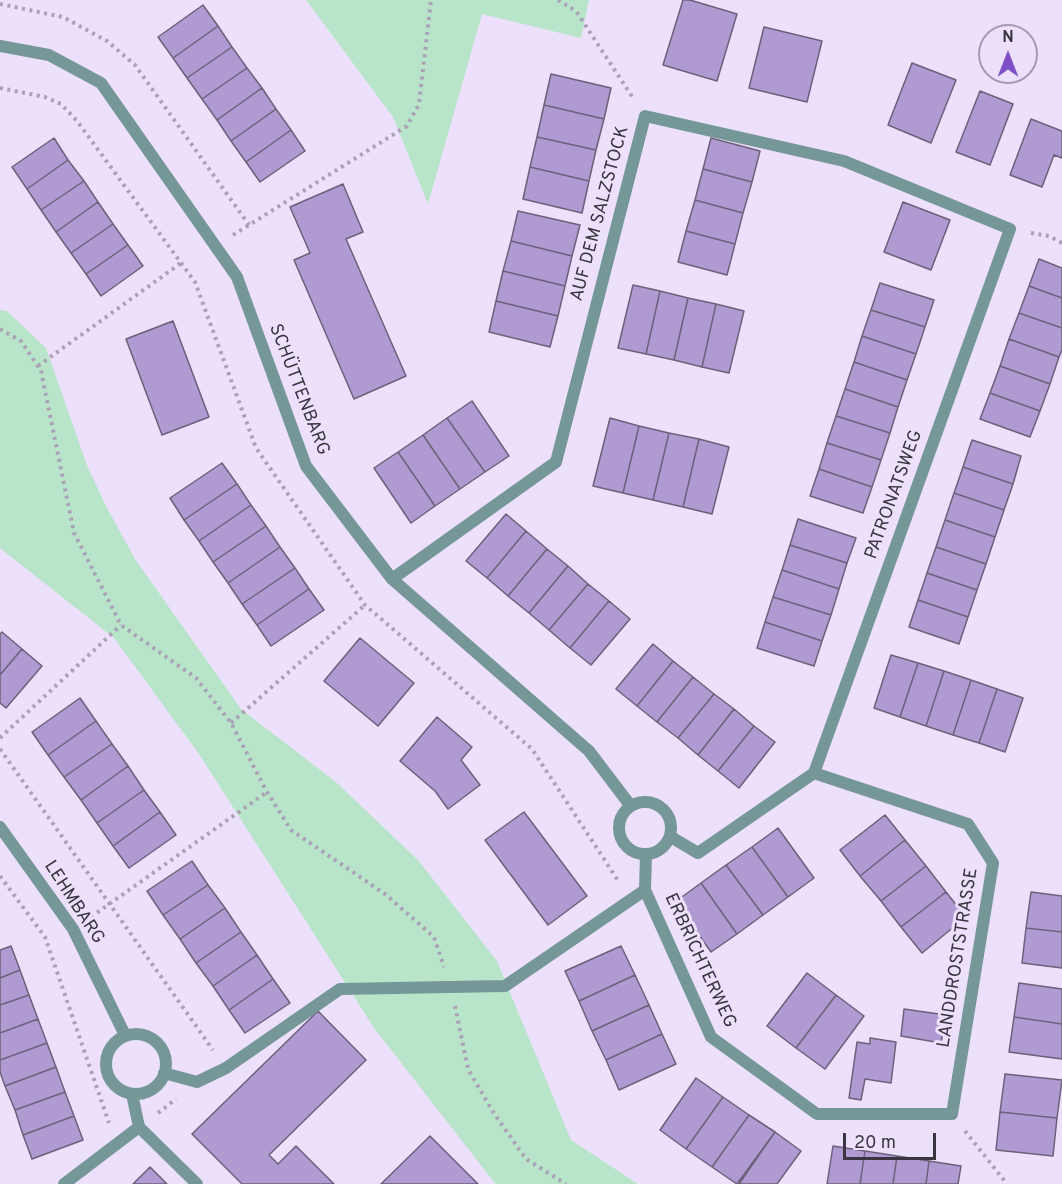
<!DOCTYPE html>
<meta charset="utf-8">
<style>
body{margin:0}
#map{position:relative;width:1062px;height:1184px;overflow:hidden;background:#ece0fc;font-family:Overpass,sans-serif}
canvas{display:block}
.north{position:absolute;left:978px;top:24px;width:60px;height:60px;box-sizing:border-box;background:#ece0fc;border:2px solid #a49bb0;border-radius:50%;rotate:0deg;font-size:16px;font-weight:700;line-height:24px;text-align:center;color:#39343f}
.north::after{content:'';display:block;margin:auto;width:21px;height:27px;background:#7d50c8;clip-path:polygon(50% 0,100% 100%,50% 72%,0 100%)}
.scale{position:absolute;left:843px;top:1133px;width:93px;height:27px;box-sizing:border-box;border:3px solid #39343f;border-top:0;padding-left:8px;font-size:18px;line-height:21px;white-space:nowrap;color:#39343f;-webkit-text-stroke:4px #ece0fc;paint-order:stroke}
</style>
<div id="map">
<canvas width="1062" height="1184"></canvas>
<div class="north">N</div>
<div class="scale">20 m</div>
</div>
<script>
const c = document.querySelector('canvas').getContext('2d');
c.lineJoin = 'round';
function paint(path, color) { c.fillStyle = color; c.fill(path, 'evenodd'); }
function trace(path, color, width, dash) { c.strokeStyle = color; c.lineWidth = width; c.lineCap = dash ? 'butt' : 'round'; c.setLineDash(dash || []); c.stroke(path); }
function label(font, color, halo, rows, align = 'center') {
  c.font = font + ' Overpass,sans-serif'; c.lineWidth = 6; c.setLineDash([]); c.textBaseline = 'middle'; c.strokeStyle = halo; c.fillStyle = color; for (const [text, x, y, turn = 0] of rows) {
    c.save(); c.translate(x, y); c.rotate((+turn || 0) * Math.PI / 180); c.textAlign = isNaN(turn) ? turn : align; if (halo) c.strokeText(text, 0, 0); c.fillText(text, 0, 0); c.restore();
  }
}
paint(new Path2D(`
 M306,0H589L581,38L482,14L428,204L393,117Z
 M0,310L7,311L46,348L88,468L107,508L135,559L241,709L337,783L418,860L497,961L571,1140L638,1184H496L494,1182L374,1028L199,754L114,638L0,548Z`), '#b8e5c9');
const building = new Path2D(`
 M683,0H690L737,14L717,81L663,65Z
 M203,5L218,26L173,58L158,37Z
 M218,26L232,47L187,78L173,58Z
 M764,27L822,41L807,102L749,88Z
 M232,47L247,68L202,99L187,78Z
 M912,63L956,80L931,143L888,125Z
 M247,68L262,88L217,120L202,99Z
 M551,74L611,88L604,119L544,105Z
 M262,88L276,109L231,141L217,120Z
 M980,91L1013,104L990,165L956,152Z
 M544,105L604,119L596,150L537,137Z
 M276,109L291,130L246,162L231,141Z
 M1031,119L1062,131V158L1054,155L1042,187L1010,175Z
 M291,130L305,151L260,182L246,162Z
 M537,137L596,150L589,181L530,167Z
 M54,138L68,160L27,189L12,167Z
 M711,138L760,151L752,182L703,169Z
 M68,160L84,181L41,210L27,189Z
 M530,167L589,181L582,213L523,199Z
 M703,169L752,182L743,213L695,200Z
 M84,181L98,202L56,232L41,210Z
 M343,184L363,232L346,239L406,376L354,399L294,260L310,253L290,207Z
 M695,200L743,213L735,244L686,231Z
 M98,202L113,224L71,253L56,232Z
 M903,202L950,220L931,270L884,252Z
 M518,211L580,225L572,256L511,241Z
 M113,224L128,245L86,274L71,253Z
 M686,231L735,244L727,275L678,262Z
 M511,241L572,256L565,286L503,271Z
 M128,245L143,266L101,296L86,274Z
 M1039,259L1062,268V298L1029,286Z
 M503,271L565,286L558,316L496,301Z
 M880,283L934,300L925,327L871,310Z
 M633,285L660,291L646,354L618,348Z
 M1029,286L1062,298V328L1019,313Z
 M660,291L688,298L674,360L646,354Z
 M688,298L716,304L702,367L674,360Z
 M496,301L558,316L550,347L489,332Z
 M716,304L744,311L729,373L702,367Z
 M871,310L925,327L916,354L862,336Z
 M1019,313L1062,328V350L1059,357L1009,339Z
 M173,321L209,417L162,435L126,339Z
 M862,336L916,354L907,380L854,362Z
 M1009,339L1059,357L1050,384L1000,366Z
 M854,362L907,380L898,407L845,389Z
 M1000,366L1050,384L1040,411L990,393Z
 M845,389L898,407L890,433L836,416Z
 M990,393L1040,411L1030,437L980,419Z
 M472,401L509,456L485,472L447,418Z
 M836,416L890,433L881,460L827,443Z
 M447,418L485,472L460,489L423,435Z
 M610,418L639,426L623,493L593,486Z
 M639,426L669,433L653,500L623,493Z
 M669,433L699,439L683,507L653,500Z
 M423,435L460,489L435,506L398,452Z
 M699,439L729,447L712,514L683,507Z
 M972,440L1021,456L1013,484L963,467Z
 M827,443L881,460L872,487L819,469Z
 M398,452L435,506L411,523L374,468Z
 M222,463L237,484L184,520L170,498Z
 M963,467L1013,484L1004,510L954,493Z
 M819,469L872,487L863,513L810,496Z
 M237,484L251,505L199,541L184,520Z
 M954,493L1004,510L995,537L945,520Z
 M251,505L266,526L213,562L199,541Z
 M506,514L526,531L487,578L466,561Z
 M798,519L856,538L847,563L790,545Z
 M945,520L995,537L986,564L936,547Z
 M266,526L280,547L228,583L213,562Z
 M526,531L547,549L508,596L487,578Z
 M790,545L847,563L839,589L782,570Z
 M280,547L295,568L242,604L228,583Z
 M936,547L986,564L977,590L927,573Z
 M547,549L568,566L529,613L508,596Z
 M568,566L588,584L549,630L529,613Z
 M295,568L309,589L257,625L242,604Z
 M782,570L839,589L831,615L773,597Z
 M927,573L977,590L968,617L918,600Z
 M588,584L609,601L570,648L549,630Z
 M309,589L324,610L271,646L257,625Z
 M773,597L831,615L822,641L765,622Z
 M918,600L968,617L959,644L909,627Z
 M609,601L630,619L591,665L570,648Z
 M765,622L822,641L814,666L757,648Z
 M2,632L22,649L0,675V634Z
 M360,638L414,683L378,726L324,681Z
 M653,644L673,661L637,706L616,689Z
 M22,649L42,666L6,708L0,703V675Z
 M891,655L918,663L900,717L874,708Z
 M673,661L693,677L657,722L637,706Z
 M918,663L944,671L926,726L900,717Z
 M944,671L971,680L953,735L926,726Z
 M693,677L714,694L678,738L657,722Z
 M971,680L997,689L979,743L953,735Z
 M997,689L1023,698L1005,752L979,743Z
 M714,694L734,709L698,755L678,738Z
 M80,698L96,721L48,755L32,732Z
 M734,709L754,726L718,771L698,755Z
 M437,717L472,747L461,760L480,785L448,809L435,791L400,761Z
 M96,721L112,744L64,777L48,755Z
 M754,726L775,742L739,788L718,771Z
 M112,744L128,766L81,800L64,777Z
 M128,766L144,790L97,823L81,800Z
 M144,790L160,812L113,846L97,823Z
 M160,812L176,835L129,868L113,846Z
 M524,812L587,896L548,925L485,840Z
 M885,815L905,840L860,876L840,850Z
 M778,828L814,878L788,897L752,847Z
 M905,840L926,866L881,901L860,876Z
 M752,847L788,897L763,915L726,865Z
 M192,861L208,885L163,915L147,891Z
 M726,865L763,915L737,934L701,883Z
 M926,866L946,892L901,927L881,901Z
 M701,883L737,934L711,952L675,902Z
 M208,885L225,908L180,939L163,915Z
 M946,892L966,917L922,953L901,927Z
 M1031,892L1062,896V932L1026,928Z
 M225,908L241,932L196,963L180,939Z
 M1026,928L1062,932V968L1022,963Z
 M241,932L257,955L213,986L196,963Z
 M11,946L20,970L0,978V950Z
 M621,946L635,975L579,1001L565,971Z
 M257,955L273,979L229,1010L213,986Z
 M20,970L29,995L0,1005V978Z
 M807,973L836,995L796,1048L767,1026Z
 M635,975L649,1005L592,1031L579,1001Z
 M273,979L290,1003L245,1033L229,1010Z
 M1019,983L1062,989V1024L1014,1017Z
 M29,995L38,1019L0,1033V1005Z
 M836,995L864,1016L825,1069L796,1048Z
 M649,1005L662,1034L606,1060L592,1031Z
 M904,1009L946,1015L941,1043L901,1036Z
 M318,1011L366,1060L269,1155L278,1164L296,1146L334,1184H242L192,1134Z
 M1014,1017L1062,1024V1059L1009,1052Z
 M38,1019L47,1043L0,1060V1033Z
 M662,1034L676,1064L619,1090L606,1060Z
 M870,1038L896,1042L891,1083L865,1079L861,1100L849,1098L857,1042L870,1044Z
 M47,1043L56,1067L5,1086L0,1072V1060Z
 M56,1067L65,1092L15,1110L5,1086Z
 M1005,1074L1062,1080L1057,1118L1000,1112Z
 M696,1078L723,1097L686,1149L660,1130Z
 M65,1092L74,1116L23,1135L15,1110Z
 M723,1097L749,1115L712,1167L686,1149Z
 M1000,1112L1057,1118L1053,1156L996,1150Z
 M749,1115L775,1132L737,1184L712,1167Z
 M74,1116L83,1140L32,1159L23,1135Z
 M775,1132L801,1151L777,1184H739Z
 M430,1136L478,1184H381Z
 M833,1146L865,1151L860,1184H827Z
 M865,1151L897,1156L893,1184H860Z
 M897,1156L929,1161L926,1184H893Z
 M929,1161L961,1166L958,1184H926Z
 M150,1167L167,1184H133Z`);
paint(building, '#b09ad2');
trace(building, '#6b617a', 1.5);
trace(new Path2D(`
 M558,0L576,11L633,98
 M0,4L63,17L107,41L135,65L249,225
 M0,88L45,97L61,104L77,121L195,282L256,448L365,605L532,749L619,882
 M1031,233L1049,236L1062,243
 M233,235L407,126L419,104L431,0
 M0,329L21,341L41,371L74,533L121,625L196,678L231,723L267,792L291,830L385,894L434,937L444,967
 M38,366L181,263
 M231,723L365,605
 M0,738L121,625
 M0,749L213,1050
 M0,876L45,937L109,1123
 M91,917L267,792
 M455,1006L468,1069L493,1112L526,1159L566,1184
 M158,1113L176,1099
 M965,1131L1007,1184`), '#aaa1b6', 4, [3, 4.5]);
trace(new Path2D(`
 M0,46L49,55L101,83L237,277L306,466L392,579L589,751L630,805
 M392,579L556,462L645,116L844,161L1010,229L814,773
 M619 828a26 26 0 1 1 52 0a26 26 0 1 1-52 0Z
 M0,827L73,929L125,1035
 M646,854L645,890L711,1037L817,1114H952L993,863L968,824L814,773L698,853L671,837
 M106 1064a30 30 0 1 1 60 0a30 30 0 1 1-60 0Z
 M164,1073L197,1082L226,1068L340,989L505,986L645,890
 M139,1127L197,1184
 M64,1184L139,1127L132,1094`), '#769797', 12);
label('18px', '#39343f', '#ece0fc', [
 ["AUF DEM SALZSTOCK",601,214,-75],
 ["SCHÜTTENBARG",298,390,69],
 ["PATRONATSWEG",895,495,-70],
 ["LEHMBARG",73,903,57],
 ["LANDDROSTSTRASSE",959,958,-81],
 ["ERBRICHTERWEG",699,961,65]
]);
</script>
